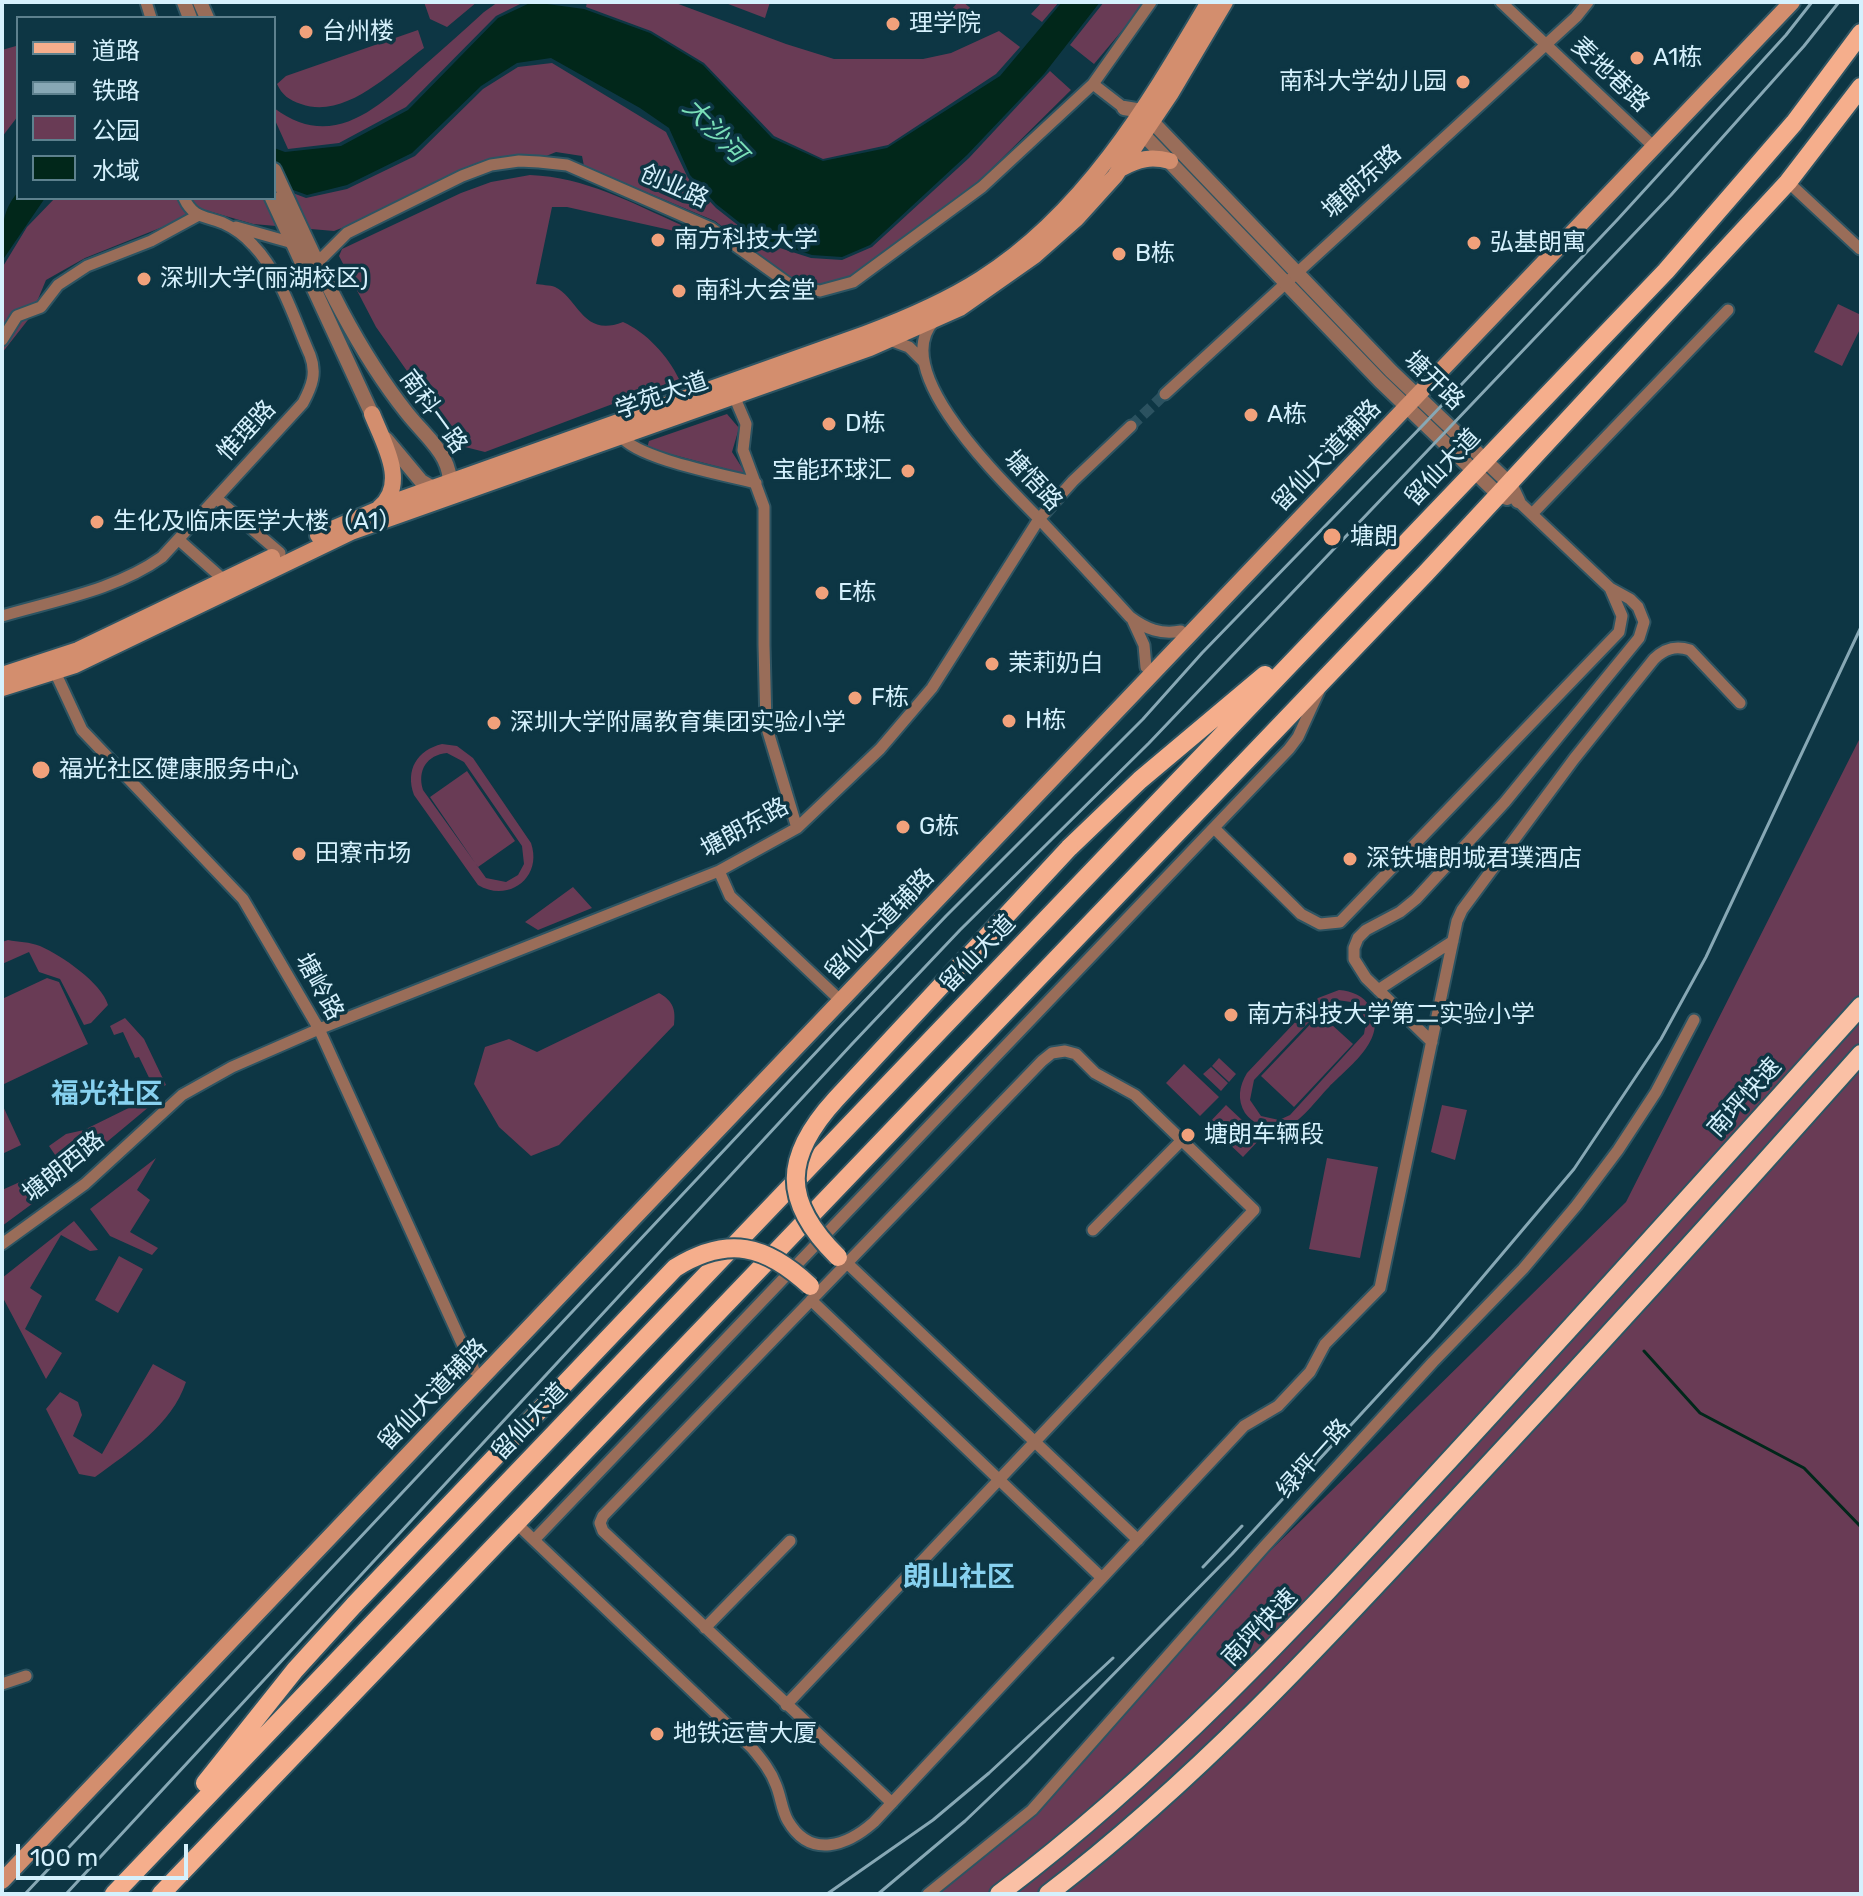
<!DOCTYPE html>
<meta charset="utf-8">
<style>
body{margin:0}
#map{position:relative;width:1863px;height:1896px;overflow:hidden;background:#0d3644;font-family:Rubik,"Noto Sans SC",sans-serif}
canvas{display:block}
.frame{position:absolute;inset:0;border:4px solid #d5f1fd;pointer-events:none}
.legend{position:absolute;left:16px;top:16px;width:260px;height:184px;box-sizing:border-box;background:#0d3644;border:2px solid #5d818e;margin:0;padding:10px 14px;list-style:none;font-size:24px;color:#d5f1fd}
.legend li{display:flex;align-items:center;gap:16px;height:40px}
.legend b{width:40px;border:2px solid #5d818e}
.scale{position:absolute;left:16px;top:1844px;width:172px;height:36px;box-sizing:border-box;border:4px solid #d5f1fd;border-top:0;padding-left:10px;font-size:24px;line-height:28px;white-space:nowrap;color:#d5f1fd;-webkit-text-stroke:6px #0d3644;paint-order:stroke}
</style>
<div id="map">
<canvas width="1863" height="1896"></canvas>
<div class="frame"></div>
<ul class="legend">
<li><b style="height:10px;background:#f5ae8c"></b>道路</li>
<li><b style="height:10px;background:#87a8b5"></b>铁路</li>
<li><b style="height:22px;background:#693b55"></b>公园</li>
<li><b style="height:22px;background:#01271a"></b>水域</li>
</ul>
<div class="scale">100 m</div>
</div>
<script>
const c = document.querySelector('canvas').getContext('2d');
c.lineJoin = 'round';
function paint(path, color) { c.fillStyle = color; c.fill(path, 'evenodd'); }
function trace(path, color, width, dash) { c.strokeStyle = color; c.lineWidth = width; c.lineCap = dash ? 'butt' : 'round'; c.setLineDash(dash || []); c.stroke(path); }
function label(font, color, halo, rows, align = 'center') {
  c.font = font + ' Rubik,"Noto Sans SC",sans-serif'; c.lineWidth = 7; c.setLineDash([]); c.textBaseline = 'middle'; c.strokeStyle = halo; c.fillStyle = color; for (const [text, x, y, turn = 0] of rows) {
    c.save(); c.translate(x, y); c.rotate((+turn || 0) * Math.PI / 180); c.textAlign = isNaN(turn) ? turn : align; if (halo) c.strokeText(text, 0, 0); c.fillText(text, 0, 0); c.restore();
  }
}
paint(new Path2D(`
 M424,2H477L447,27L430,19Z
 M498,2H524L496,16L406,107L339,143L288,149L274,118V108C331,151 376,110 419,70C441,51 463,31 484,12Z
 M587,2H673L786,44L834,59H923L951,53L999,31L1020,47L996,74L888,145L823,159L774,136L704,63L651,31L586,7Z
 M723,2H770L765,18Z
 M958,2H963L974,11L953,24L945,17Z
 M1042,2H1059L1042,22L1031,14Z
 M1104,2H1146L1094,64L1070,45Z
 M418,30L424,48C391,72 345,120 301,104C289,100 282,95 277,84L286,76Z
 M16,46L18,52V116L2,137V50Z
 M552,63L666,132L688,178L716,208L758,241L811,258L842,260L872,247L969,158L1050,71L1071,90L977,183L926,225L850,278L820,287L792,281L715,221L584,166L582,156L556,152L539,159L519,158L334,231L253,224L205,210L85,258L46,280L31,316L2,353V268L27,227L55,198H274V186L306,198L347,189L415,156L483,89L518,67Z
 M530,175C585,177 632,203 681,225L679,232L567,207H552L536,284C541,285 550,285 555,287C579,299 583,338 623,322C646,332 668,356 679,379L485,452L465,447L450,432L376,327L339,256L342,249L461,193L491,182Z
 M1838,304L1861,315V327L1842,366L1814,352Z
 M727,414L739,428L732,452L746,474L647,448L649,441Z
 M1861,736V1894H936L1035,1813L1269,1552L1626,1202Z
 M442,744L457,746L473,758L531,843C543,878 508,903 478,885L414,795C405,770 417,750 442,744ZM447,753L464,762L522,846L524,864L518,875L506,882L486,878L423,790C417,770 427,755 447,753Z
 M467,771L515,841L478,867L430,797Z
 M573,887L592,908L538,930L525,922Z
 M8,940C18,942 30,942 40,946C61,955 102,983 108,1005L91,1023L84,1025L60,979L39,972L29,952L2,964V942Z
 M47,978L59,982L88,1044L2,1085V999Z
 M1339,990C1352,991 1364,996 1370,1007C1389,1039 1348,1067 1329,1087C1316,1100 1301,1123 1283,1128C1269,1132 1254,1125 1245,1113C1237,1100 1239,1086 1247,1073L1318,998ZM1337,1000L1351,1002L1361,1010L1366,1022L1364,1034L1290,1115L1279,1120L1261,1116L1250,1100L1254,1080L1325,1005Z
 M659,993C673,1001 676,1009 674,1025L559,1145L531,1156L499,1127L474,1084L485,1047L509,1039L537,1052Z
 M1320,1014L1353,1044L1294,1107L1261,1076Z
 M125,1018L144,1039L166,1085L155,1090L139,1057L135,1058L123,1032L114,1035L110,1026Z
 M1219,1058L1236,1074L1229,1082L1212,1066Z
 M1184,1064L1219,1097L1200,1116L1166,1083Z
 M1211,1067L1228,1083L1221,1091L1203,1074Z
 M159,1093L156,1101L78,1166L66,1171L49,1146L66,1134L84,1130Z
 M2,1104L21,1145L2,1154Z
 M1226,1105L1261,1138L1243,1157L1208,1124Z
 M1442,1105L1467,1110L1455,1160L1431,1152Z
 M156,1158L137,1190L150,1200L130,1232L158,1248L152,1255L110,1236L90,1209Z
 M1327,1158L1378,1167L1360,1258L1309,1249Z
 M42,1172L47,1184L40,1198L2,1226V1190Z
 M74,1221L98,1250L90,1251L61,1235L30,1288L42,1296L25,1329L62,1353L46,1379L2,1296V1278Z
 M119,1256L143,1269L118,1313L95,1300Z
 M153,1364L186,1382C171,1426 130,1451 95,1477L79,1474L46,1409L60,1392L78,1402L82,1415L73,1436L102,1454Z`), '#693b55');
paint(new Path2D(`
 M532,2L584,9L650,33L703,65L772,138L823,161L887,148L1000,76L1062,2H1100L1044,74L967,155L870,245L842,257L812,255L759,238L716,204L690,175L669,128L640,108L551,58L517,63L481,86L412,153L347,185L307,195L274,183V148L285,152L341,146L408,110L498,18Z
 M18,192V198H45L2,261C2,232 0,213 18,192Z`), '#01271a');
trace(new Path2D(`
 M1644,1351L1700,1413L1804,1468L1861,1527`), '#01271a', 3);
trace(new Path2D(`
 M1131,426L1165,394`), '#2b5260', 11, [11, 5.5]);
const minor = new Path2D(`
 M146,2L151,18
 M1501,2L1654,147
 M1093,84L1124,108
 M1788,182L1860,249
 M236,227L293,243
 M317,263L347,233L462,176L491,165L519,161L539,162L567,165L711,228L789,284L820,291L853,282L982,187L1093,84L1151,2
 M935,320C884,371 1009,487 1042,522C1072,554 1101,585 1130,617C1146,629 1161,635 1181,631
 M2,340L17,316L41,307L58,285L87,266L151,241L197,216
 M890,340L909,347L923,361
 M1165,394L1576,17L1588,2
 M734,396L746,424L743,450L764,507V645L766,725L797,828
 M621,436C637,459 726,475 756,483
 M216,498L280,553
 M1532,514L1728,310
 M179,540L224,580
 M2,616C56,600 116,590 162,557L303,403C312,386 317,373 310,355C294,319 281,274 253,245C245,236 234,228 223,223C205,216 193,218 184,198
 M1133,621L1144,645L1146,667
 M55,672L82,730L243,899L319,1029L474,1370
 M1214,828L1301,914L1320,924L1340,922L1619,632L1622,616L1610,588
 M719,871L730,896L841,1001
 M1378,990L1453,941
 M1432,1042L1366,978L1354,959V948L1358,938L1366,930L1400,912L1416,899L1505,802L1639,638L1644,622L1638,607L1630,599L1610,588L1518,501
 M1093,1230L1182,1140
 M2,1244L85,1184L182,1095L232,1067L319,1029L719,871L797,828L880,749L932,688L1039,519L1073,481L1131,426
 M847,1263L1138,1540
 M811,1300L1102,1578
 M516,1523L752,1748C762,1760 771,1771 776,1785C781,1797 782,1811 788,1821C811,1860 848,1845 874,1822L1244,1426L1278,1406L1310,1372L1325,1344L1380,1288L1457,921L1462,910L1574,759L1654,659C1664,649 1675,645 1690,650L1740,703
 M534,1540L1289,749L1298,737L1319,691
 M705,1628L790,1541
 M2,1684L26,1676
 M786,1705L1254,1210L1135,1095L1095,1073L1076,1054L1065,1051L1052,1053L1042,1061L603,1516L600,1523L603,1531L892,1803
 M928,1894L1032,1810L1264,1547L1433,1362L1523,1269L1576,1206L1618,1150L1656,1092L1694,1020`);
const tertiary = new Path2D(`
 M184,2L190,18
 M200,2L207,18
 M1124,108L1142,111L1391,371L1510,484L1518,501
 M1138,129L1380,381L1499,495L1507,498
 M274,170C313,254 349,340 407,413C429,441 456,457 449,497L421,481L386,439
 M272,198L375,421`);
const secondary = new Path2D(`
 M1122,168C1138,159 1151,156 1170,161
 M372,414C383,442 409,484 379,508
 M318,535L402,499L865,334C905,319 945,302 981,279C1085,213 1148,105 1209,2
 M2,675L78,650L272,557
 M2,688L75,665L351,532L870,348L960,308L1034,256L1077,218L1115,176L1171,93L1225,2
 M2,1881L1792,2`);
const primary = new Path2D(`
 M1069,848L1140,780L1265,675
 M205,1783L295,1670L355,1604
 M114,1894L1666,271L1794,123L1861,33
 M161,1894L1426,573L1788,182L1861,87`);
const trunk = new Path2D(`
 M999,1894C1159,1774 1295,1627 1430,1481C1575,1324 1718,1165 1861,1006
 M1048,1894C1197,1780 1324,1642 1451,1505C1590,1356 1726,1206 1861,1054`);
trace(minor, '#2d5462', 15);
trace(tertiary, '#2d5462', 18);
trace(secondary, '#2d5462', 20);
trace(primary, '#2d5462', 22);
trace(trunk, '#2d5462', 22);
trace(minor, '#996d59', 11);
trace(tertiary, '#996d59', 14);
trace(secondary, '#d38e6e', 16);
trace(primary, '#f5ae8c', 18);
trace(trunk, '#fac0a5', 18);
trace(new Path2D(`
 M1203,1567L1242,1526
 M25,1894L837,1030L946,916L1143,719L1202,653L1425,423L1618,219L1786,35L1812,2
 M66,1894L852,1044L960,930L1149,743L1671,195L1804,46L1839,2
 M827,1894L933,1820L989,1773L1113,1658
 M878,1894L965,1821L1026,1763L1232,1554L1432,1337L1574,1169L1661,1039L1706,957L1861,627`), '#87a8b5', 3);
const primaryBridge = new Path2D(`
 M838,1257C781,1201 783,1157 836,1099L1069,848
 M355,1604L675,1268C728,1235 766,1245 810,1286`);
trace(primaryBridge, '#2d5462', 22, []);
trace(primaryBridge, '#f5ae8c', 18);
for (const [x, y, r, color] of [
 [893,24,8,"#f1a17b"],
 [306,32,8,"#f1a17b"],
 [1637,58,8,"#f1a17b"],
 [1463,82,8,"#f1a17b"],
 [658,240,8,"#f1a17b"],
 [1474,243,8,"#f1a17b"],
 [1119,254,8,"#f1a17b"],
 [144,279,8,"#f1a17b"],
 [679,291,8,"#f1a17b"],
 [1251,415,8,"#f1a17b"],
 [829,424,8,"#f1a17b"],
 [908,471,8,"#f1a17b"],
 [97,522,8,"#f1a17b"],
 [1332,537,10,"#f1a17b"],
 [822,593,8,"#f1a17b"],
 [992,664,8,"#f1a17b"],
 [855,698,8,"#f1a17b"],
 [1009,721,8,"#f1a17b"],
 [494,723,8,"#f1a17b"],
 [41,770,10,"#f1a17b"],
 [903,827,8,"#f1a17b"],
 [299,854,8,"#f1a17b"],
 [1350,859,8,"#f1a17b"],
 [1231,1015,8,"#f1a17b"],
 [1188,1135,8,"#f1a17b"],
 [657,1734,8,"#f1a17b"]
]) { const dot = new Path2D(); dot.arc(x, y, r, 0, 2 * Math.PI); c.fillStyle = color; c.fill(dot); trace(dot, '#0d3644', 3); }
label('24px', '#d5f1fd', '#0d3644', [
 ["理学院",909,24],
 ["台州楼",322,32],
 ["A1栋",1653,58],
 ["南科大学幼儿园",1447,82,"right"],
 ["南方科技大学",674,240],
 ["弘基朗寓",1490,243],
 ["B栋",1135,254],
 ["深圳大学(丽湖校区)",160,279],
 ["南科大会堂",695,291],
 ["A栋",1267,415],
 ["D栋",845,424],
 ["宝能环球汇",892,471,"right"],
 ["生化及临床医学大楼（A1）",113,522],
 ["塘朗",1350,537],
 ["E栋",838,593],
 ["茉莉奶白",1008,664],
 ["F栋",871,698],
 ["H栋",1025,721],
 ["深圳大学附属教育集团实验小学",510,723],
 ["福光社区健康服务中心",59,770],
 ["G栋",919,827],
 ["田寮市场",315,854],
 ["深铁塘朗城君璞酒店",1366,859],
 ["南方科技大学第二实验小学",1247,1015],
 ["塘朗车辆段",1204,1135],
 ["地铁运营大厦",673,1734]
], 'left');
label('24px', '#d5f1fd', '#0d3644', [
 ["麦地巷路",1610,75,43],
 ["塘朗东路",1362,182,-42],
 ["创业路",674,187,24],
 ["塘开路",1434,381,44],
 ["学苑大道",662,396,-19],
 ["南科一路",433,412,54],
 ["惟理路",247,431,-47],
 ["留仙大道辅路",1327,456,-46],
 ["留仙大道",1443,468,-46],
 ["塘悟路",1033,481,47],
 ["塘朗东路",745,828,-29],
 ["留仙大道辅路",880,925,-46],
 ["留仙大道",978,954,-46],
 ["塘岭路",319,987,61],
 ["南坪快速",1745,1098,-48],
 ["塘朗西路",64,1167,-39],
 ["留仙大道辅路",433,1395,-46],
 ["留仙大道",530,1422,-46],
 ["绿坪一路",1314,1459,-48],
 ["南坪快速",1260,1628,-46]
]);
label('italic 26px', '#7adfb8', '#0d3644', [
 ["大沙河",714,131,46]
]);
label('bold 28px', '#87d1ef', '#0d3644', [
 ["福光社区",107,1095],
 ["朗山社区",959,1578]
]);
</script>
